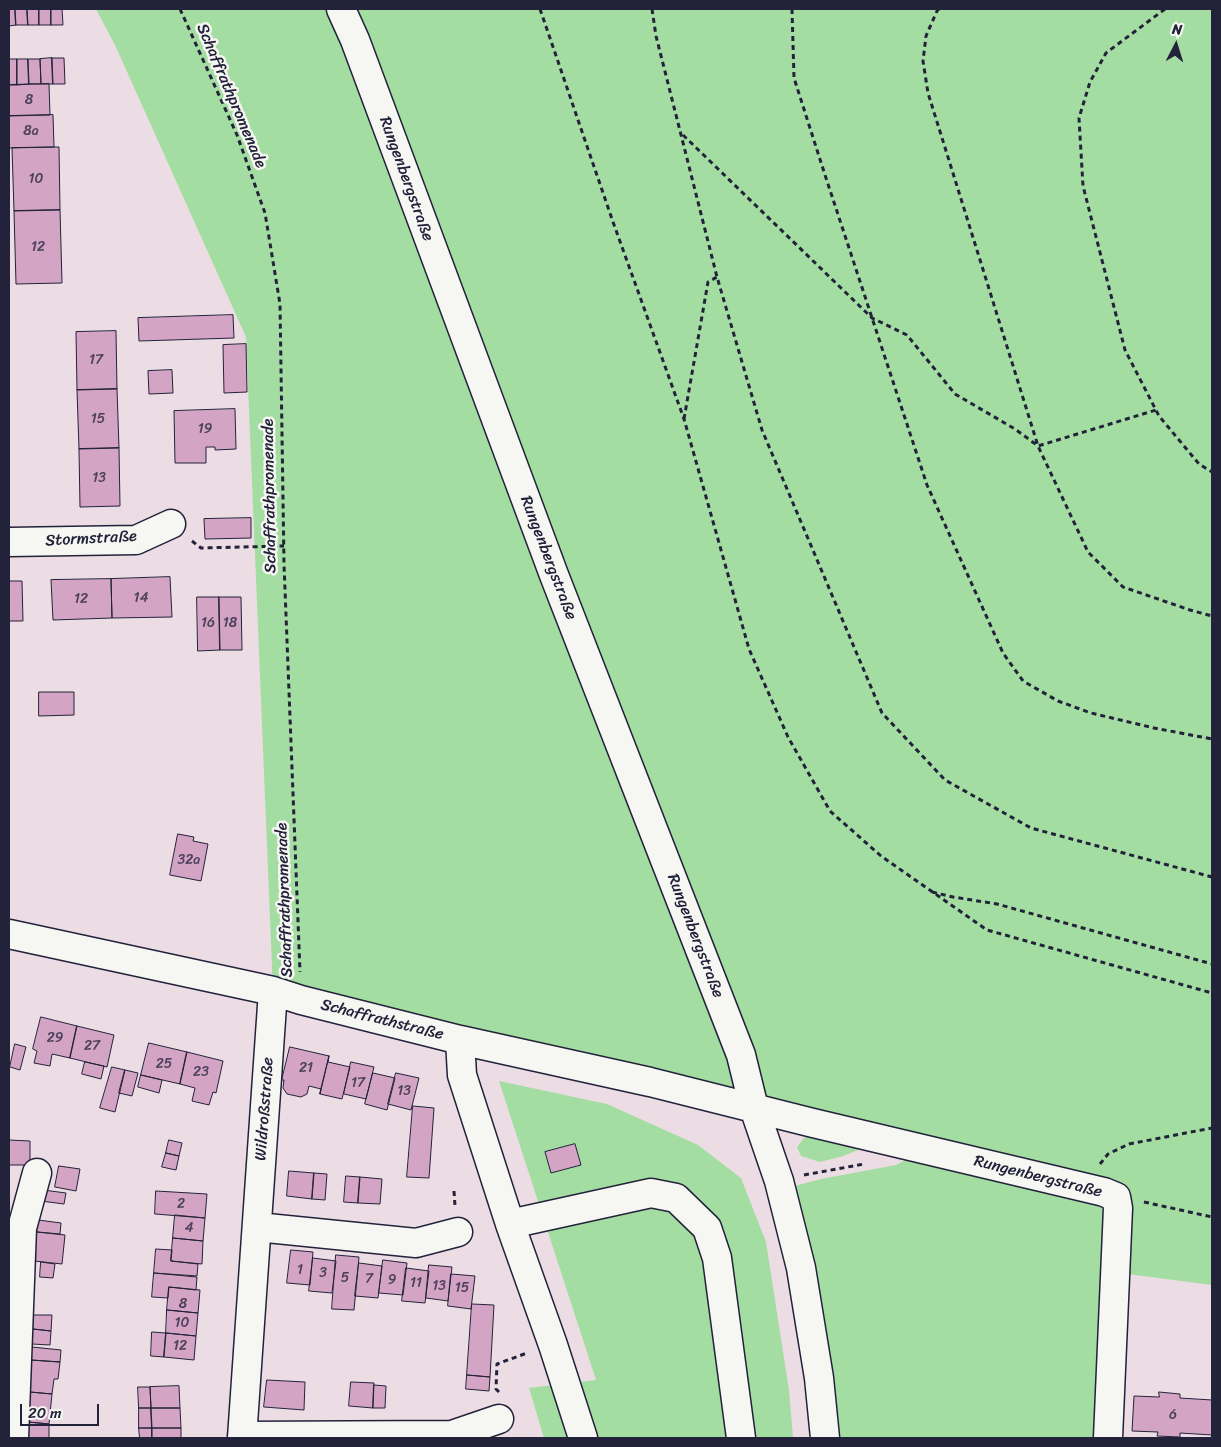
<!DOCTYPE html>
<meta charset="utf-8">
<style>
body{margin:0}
#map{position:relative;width:1221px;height:1447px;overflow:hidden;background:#ecdde4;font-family:Sriracha,sans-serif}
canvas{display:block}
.frame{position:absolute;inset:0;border:10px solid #22223b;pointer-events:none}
.north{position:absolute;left:1151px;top:20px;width:50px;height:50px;-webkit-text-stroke:4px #f6f6f2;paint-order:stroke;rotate:5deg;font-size:14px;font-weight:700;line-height:20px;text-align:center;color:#22223b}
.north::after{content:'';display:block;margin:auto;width:18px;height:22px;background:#22223b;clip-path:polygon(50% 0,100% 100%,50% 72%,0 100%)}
.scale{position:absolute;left:20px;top:1404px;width:79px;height:22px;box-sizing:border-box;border:2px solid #22223b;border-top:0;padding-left:6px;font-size:15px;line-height:18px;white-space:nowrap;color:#22223b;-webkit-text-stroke:4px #f6f6f2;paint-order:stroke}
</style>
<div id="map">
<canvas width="1221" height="1447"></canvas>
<div class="frame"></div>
<div class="north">N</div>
<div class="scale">20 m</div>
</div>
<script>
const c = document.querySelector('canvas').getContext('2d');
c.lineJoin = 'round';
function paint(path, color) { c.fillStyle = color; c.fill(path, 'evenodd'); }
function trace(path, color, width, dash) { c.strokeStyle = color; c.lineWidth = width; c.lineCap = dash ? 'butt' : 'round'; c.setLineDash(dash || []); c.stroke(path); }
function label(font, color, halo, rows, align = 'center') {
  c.font = font + ' Sriracha,sans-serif'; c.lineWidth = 5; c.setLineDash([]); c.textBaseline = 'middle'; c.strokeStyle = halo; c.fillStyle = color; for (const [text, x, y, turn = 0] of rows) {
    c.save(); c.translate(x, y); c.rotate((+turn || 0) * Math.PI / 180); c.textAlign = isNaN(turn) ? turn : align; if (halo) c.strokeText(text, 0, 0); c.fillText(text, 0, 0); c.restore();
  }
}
paint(new Path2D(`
 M96,9H1212V1285L1120,1273L1121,1209L273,991L246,337L115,45Z
 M499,1081L607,1104L698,1145L741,1178L766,1242L789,1390L793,1438H544L529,1388L596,1380Z
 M814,1134L865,1147L843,1156L820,1162L801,1156L797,1147L804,1138Z
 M917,1154L1111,1201L1103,1438H837L791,1187L821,1179L896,1165Z`), '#a4dda1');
const building = new Path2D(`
 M9,9H15L16,25L9,26Z
 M15,9H27L28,25H16Z
 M27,9H39V25H28Z
 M39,9H51V25H39Z
 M51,9H62L63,25H51Z
 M52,58H64L65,84H53Z
 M52,58L53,84H41L40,59Z
 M9,59H17V85H9Z
 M17,59H28L29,84L17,85Z
 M28,59H40L41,84H29Z
 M49,84L50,115L9,116V85Z
 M53,115L54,147L9,148V116Z
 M54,147H59L60,210L14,211L12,148Z
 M60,210L62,283L16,284L14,211Z
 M233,315L234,338L139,341L138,318Z
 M116,331L117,389L77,390L76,332Z
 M246,344L247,392L224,393L223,345Z
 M172,370L173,393L149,394L148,371Z
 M117,389L119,448L79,449L77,390Z
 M235,409L236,449L215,450V447H206V463H175L174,411Z
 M119,448L120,506L80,507L79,449Z
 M251,518V538L205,539L204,519Z
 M170,577L172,617L112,618L111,579Z
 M111,579L112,618L53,620L51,580Z
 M9,581H22L23,621H9Z
 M197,597H219L220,650L198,651Z
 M219,597H241L242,650H220Z
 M39,692H74V715L39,716Z
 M178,834L194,837L193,841L208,844L201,881L170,875Z
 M41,1017L77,1026L70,1058L52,1054L50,1066L34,1063L37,1051L33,1049Z
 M77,1026L114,1035L107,1067L70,1058Z
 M149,1043L187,1052L180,1084L141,1075Z
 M15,1044L26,1047L20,1070L10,1067Z
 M290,1047L329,1056L320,1094L321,1089L309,1086L307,1094L301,1097L287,1094L283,1088L284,1080H282Z
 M187,1052L223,1061L216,1093L213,1092L209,1105L192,1101L195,1088L180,1084Z
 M329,1056L328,1062L350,1067L342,1099L320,1094Z
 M85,1062L104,1066L101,1079L82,1074Z
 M351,1062L374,1067L366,1099L344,1094Z
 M112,1067L125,1070L115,1112L100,1108Z
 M125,1070L138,1073L132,1096L119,1093Z
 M373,1073L395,1078L387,1110L365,1104Z
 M396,1073L419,1078L411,1110L388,1104Z
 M141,1075L162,1080L159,1093L138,1087Z
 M413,1106L434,1108L429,1178L407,1177Z
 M9,1140L30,1141V1165H9Z
 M169,1140L182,1143L179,1156L166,1153Z
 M575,1144L581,1165L551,1173L545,1152Z
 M166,1153L179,1156L176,1170L162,1167Z
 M59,1166L80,1169L76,1191L55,1187Z
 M289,1171L314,1173L312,1199L287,1196Z
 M314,1173L327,1174L325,1200L312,1199Z
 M346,1176L360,1177L358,1203L344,1202Z
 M360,1177L382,1179L380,1204L358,1203Z
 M43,1190L66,1193L64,1204L41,1201Z
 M156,1191L207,1194L205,1218L155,1214Z
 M175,1215L205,1218L203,1241L173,1238Z
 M38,1220L61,1223L60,1234L37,1232Z
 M37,1232L65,1235L62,1264L34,1261Z
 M173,1238L203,1241L202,1264L171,1261Z
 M156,1249L172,1250L171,1261L198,1264L197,1276L154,1273Z
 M291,1250L313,1252L310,1285L287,1283Z
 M336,1255L359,1257L354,1310L332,1309Z
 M313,1258L336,1261L332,1293L309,1291Z
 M383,1260L407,1263L403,1295L379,1293Z
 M41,1262L55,1264L53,1278L40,1277Z
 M359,1263L382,1266L378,1298L355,1296Z
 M429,1265L452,1267L448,1301L426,1298Z
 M406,1268L429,1271L425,1303L402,1301Z
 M154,1273L197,1277L196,1290L169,1287L168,1298L152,1297Z
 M451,1274L475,1276L471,1309L448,1306Z
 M169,1287L200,1290L198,1313L167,1310Z
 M472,1304L494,1305L490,1377L467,1375Z
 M167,1310L198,1313L196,1336L166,1333Z
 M34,1315H52L51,1331L33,1329Z
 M33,1329L51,1331L50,1345L32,1344Z
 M152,1332L166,1333L164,1357L151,1356Z
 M166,1333L196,1336L194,1360L164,1357Z
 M32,1347L61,1350L60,1362L31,1360Z
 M31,1360L60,1362L58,1379H54L52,1394L30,1392Z
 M467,1375L490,1377L489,1391L466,1389Z
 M267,1380L305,1382L304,1410L264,1407Z
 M351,1382L374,1383L373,1408L349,1406Z
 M374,1385L386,1386L385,1408H373Z
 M179,1386L180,1408H151L150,1387Z
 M138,1387H150L151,1408H139Z
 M30,1392L52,1394L49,1424L28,1422Z
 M1159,1392L1180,1394V1398L1212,1400V1435L1180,1433V1437L1157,1436L1158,1432L1132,1431L1134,1396L1159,1397Z
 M139,1408H151L152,1428H139Z
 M151,1408H180L181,1428H152Z
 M28,1422L49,1424V1438H28Z
 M139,1428H152V1438H140Z
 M152,1428H181V1438H152Z`);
paint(building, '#d4a4c4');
trace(building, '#22223b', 1);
const minor = new Path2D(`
 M341,9L355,40L554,575L741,1055L754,1108L779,1181L801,1268L819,1378L825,1438
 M9,542L136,540L171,524
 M9,934L273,991L301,1000L460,1040L650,1082L813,1123L1104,1192L1116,1197L1118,1208L1108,1438
 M460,1040L462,1075L510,1224L553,1345L583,1438
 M510,1224L651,1193L676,1198L707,1228L717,1258L741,1438
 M257,1227L416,1243L458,1232
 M242,1436L452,1435L499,1419
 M14,1438L22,1228L37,1173
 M242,1438L273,991`);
trace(minor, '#22223b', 31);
trace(new Path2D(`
 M180,9L237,135L265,213L280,304L284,564L300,972
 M540,9L613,222L684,419L749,649L788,737L830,811L881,856L987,930L1212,993
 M652,9L656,36L717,277L762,430L882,713L945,780L1031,828L1212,877
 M792,9L794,78L825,175L927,485L1003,653L1023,681L1058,701L1091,713L1154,728L1212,739
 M939,9L937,11L926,36L923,61L928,93L1038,446L1088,552L1123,587L1190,610L1212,616
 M1165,9L1106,53L1090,82L1079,118L1083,186L1125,350L1159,416L1199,464L1212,472
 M683,135L872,318L907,335L955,394L1015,429L1038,446L1156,410
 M684,419L708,282L717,277
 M192,541L201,548L284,546
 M932,892L953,897L997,904L1212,964
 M1100,1164L1108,1154L1129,1144L1212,1128
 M804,1175L864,1164
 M454,1191L455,1206
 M1144,1202L1212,1217
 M499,1392L496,1389L497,1364L527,1353`), '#22223b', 3, [5, 4]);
trace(minor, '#f6f6f2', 28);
label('14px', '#4e425d', null, [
 ["8",29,100],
 ["8a",31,131],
 ["10",36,179],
 ["12",38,247],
 ["17",96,360],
 ["15",98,419],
 ["19",205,429],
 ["13",99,478],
 ["14",141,598],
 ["12",81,599],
 ["16",208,623],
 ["18",230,623],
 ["32a",189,860],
 ["29",55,1038],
 ["27",92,1046],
 ["25",164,1064],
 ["21",306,1068],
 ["23",201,1072],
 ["17",358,1083],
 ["13",404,1091],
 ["2",181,1204],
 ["4",189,1228],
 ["1",300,1270],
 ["3",323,1273],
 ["5",345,1278],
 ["7",369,1279],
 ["9",392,1280],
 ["11",416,1283],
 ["13",439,1286],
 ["15",462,1288],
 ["8",183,1304],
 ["10",182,1323],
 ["12",180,1346],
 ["6",1173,1415]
]);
label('16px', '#22223b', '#f6f6f2', [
 ["Schaffrathpromenade",231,96,67],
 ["Rungenbergstraße",406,179,70],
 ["Schaffrathpromenade",270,496,-91],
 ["Stormstraße",91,539,-3],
 ["Rungenbergstraße",548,558,69],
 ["Schaffrathpromenade",285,900,-92],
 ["Rungenbergstraße",695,936,69],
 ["Schaffrathstraße",382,1020,14],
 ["Wildroßstraße",265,1109,-86],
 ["Rungenbergstraße",1038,1177,14]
]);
</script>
